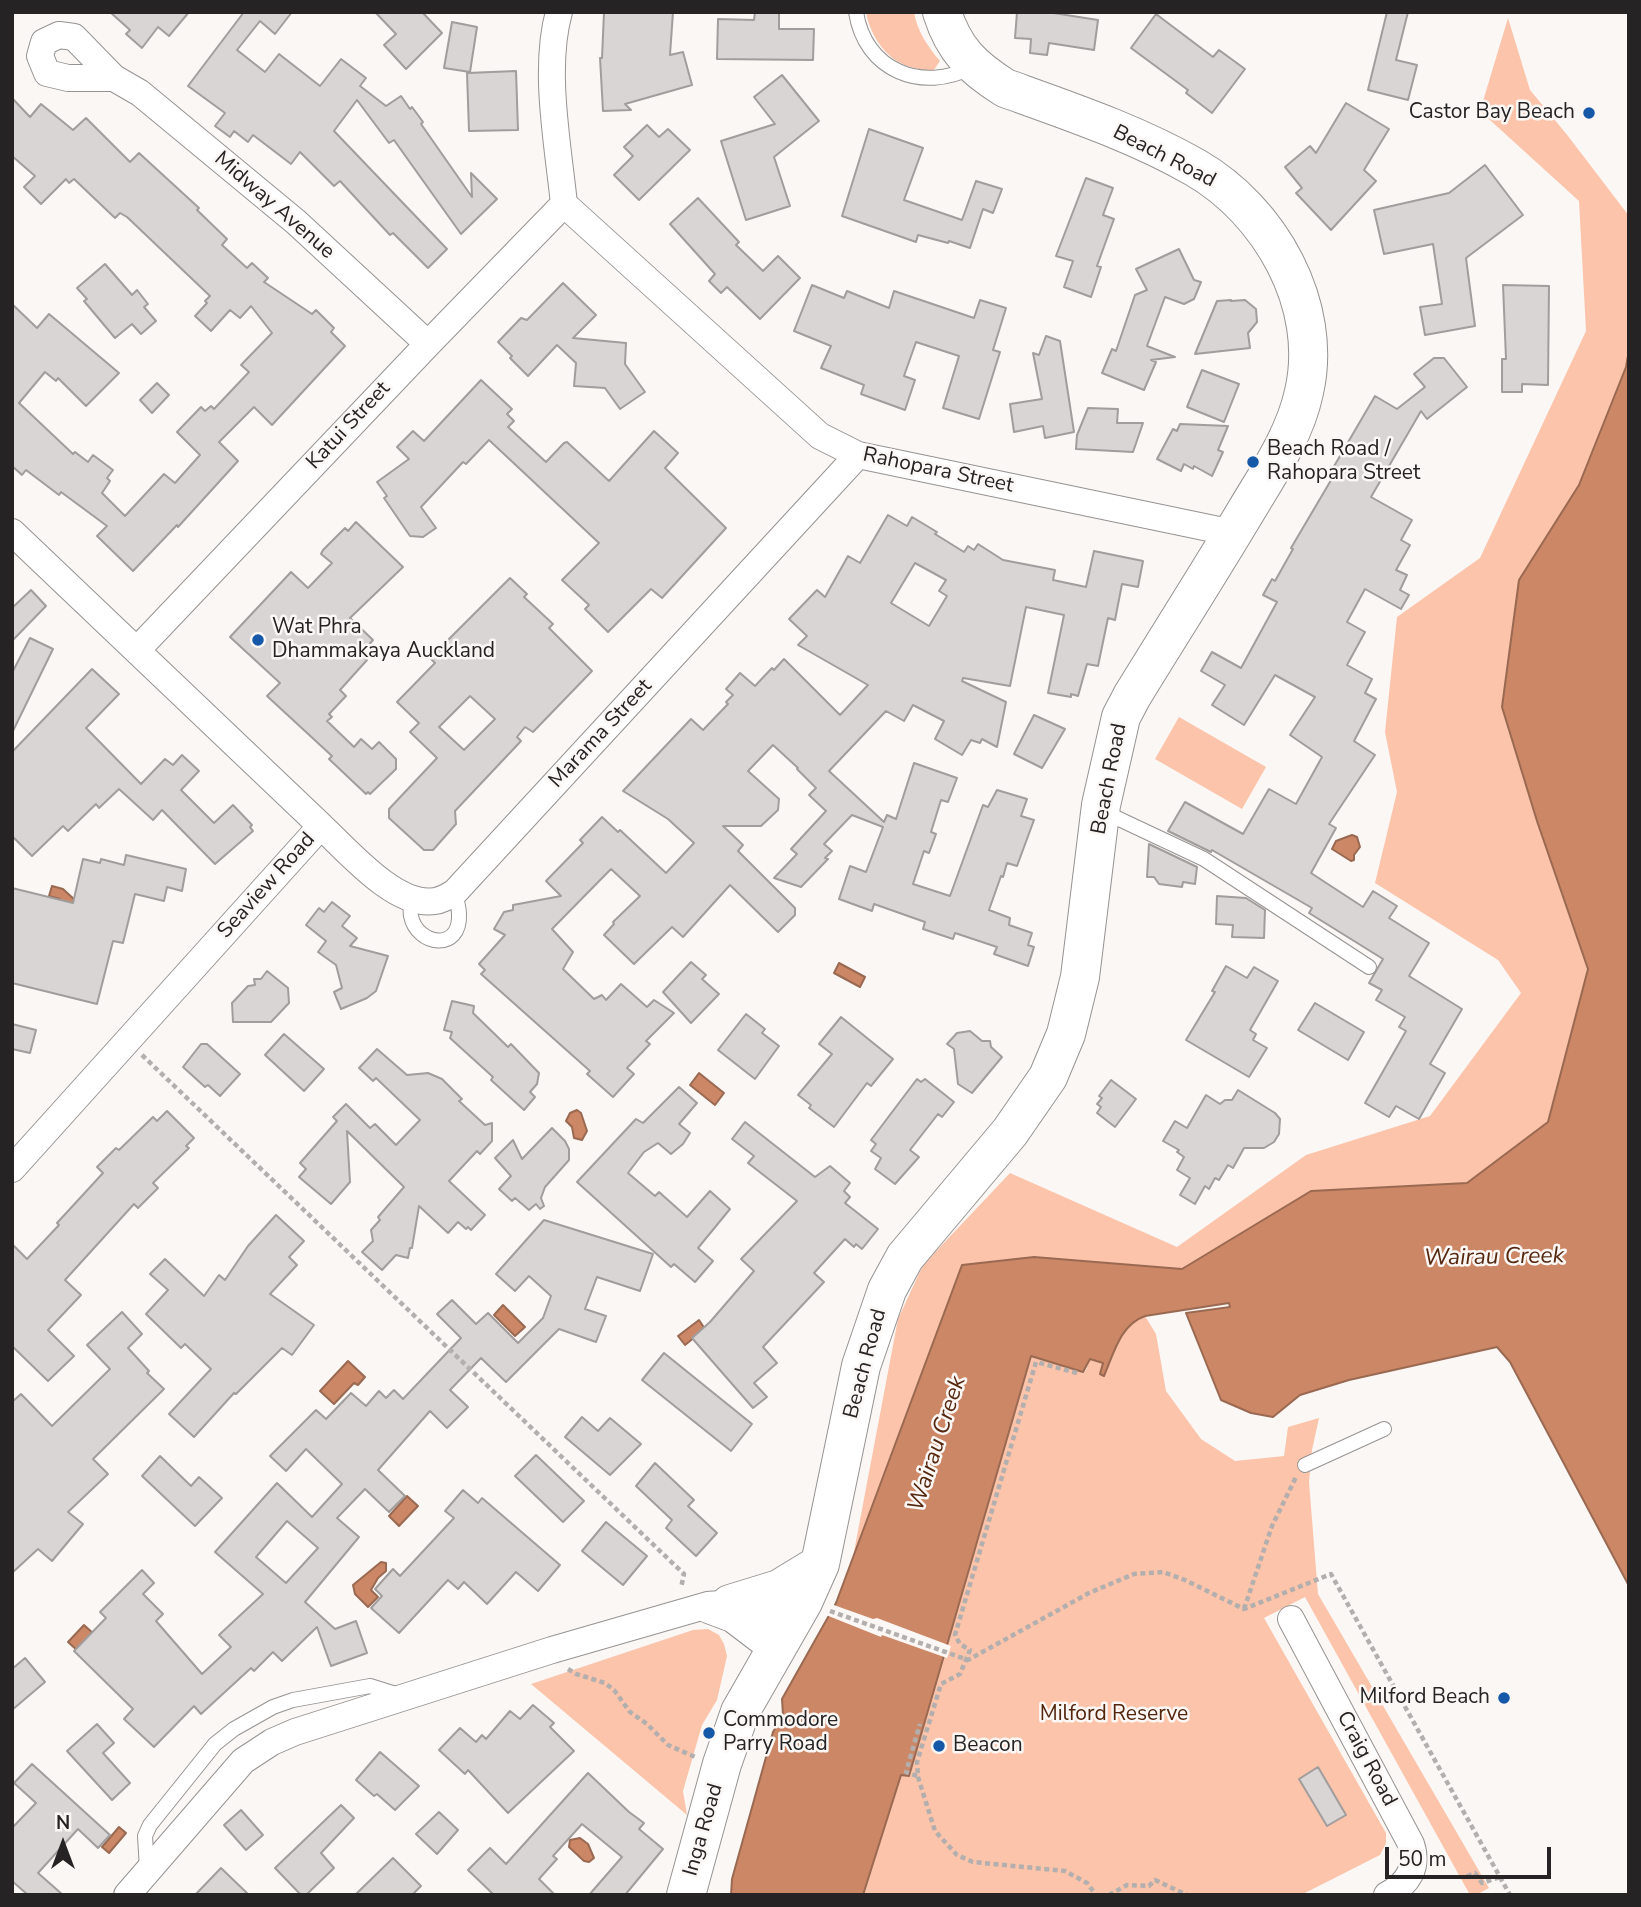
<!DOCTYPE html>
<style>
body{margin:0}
#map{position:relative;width:1641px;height:1907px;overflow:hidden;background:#faf7f5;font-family:"Nunito Sans",sans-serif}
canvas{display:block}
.frame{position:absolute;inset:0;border:14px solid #252323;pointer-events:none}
.north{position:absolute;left:28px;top:1809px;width:70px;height:70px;-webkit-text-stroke:5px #faf7f5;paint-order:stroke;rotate:0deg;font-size:19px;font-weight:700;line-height:28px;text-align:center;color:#252323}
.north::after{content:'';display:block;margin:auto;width:24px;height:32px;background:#252323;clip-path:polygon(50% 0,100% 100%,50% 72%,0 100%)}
.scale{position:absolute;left:1385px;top:1847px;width:166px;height:32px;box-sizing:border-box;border:4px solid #252323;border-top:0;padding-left:9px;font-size:21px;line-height:24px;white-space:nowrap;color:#252323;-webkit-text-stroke:5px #faf7f5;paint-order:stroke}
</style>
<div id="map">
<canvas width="1641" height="1907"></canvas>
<div class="frame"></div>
<div class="north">N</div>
<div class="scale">50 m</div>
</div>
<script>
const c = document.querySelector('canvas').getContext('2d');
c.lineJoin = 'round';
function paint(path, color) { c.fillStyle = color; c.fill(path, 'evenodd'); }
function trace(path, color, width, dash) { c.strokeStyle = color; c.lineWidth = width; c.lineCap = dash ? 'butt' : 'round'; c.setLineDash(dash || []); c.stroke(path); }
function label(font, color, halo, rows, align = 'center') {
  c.font = font + ' "Nunito Sans",sans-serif'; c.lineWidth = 5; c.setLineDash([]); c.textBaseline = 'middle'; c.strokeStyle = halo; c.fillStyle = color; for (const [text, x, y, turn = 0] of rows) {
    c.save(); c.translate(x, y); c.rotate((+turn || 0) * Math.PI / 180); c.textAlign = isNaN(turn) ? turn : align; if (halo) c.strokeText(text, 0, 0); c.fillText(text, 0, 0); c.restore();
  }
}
paint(new Path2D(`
 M866,12H914C917,31 928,47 940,61L933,71C926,70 917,69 910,67C886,60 870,35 866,12Z
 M1508,18L1530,90L1568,136L1629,216V350L1626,367L1579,485L1519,580L1537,821L1588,969L1548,1123L1467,1183L1311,1191L1182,1269L1034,1257L853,1557L898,1319L923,1265L1010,1173L1177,1247L1306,1155L1430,1116L1521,993L1498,960L1375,883L1397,792L1385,732L1397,617L1480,558L1586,331L1579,201L1480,111Z
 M1179,717L1266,767L1242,809L1155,759Z
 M1145,1316L1156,1334L1166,1391L1201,1439L1235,1461L1284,1456L1288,1427L1319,1418L1312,1450L1309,1482L1318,1594L1489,1888L1476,1895H1470L1305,1597L1264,1618L1386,1833V1843L1380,1855L1301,1895H863L901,1775L909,1776L1031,1356L1083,1372L1086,1370L1090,1359L1103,1363L1104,1375C1114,1353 1120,1325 1145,1316Z
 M708,1629L719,1635L724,1644L727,1656L717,1700L702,1725L683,1791L687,1815L531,1684L693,1630Z`), '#fcc4aa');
const water = new Path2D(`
 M1629,350V1586L1510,1362L1497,1347L1349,1380L1300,1395L1273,1417L1251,1413L1221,1400L1186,1313L1230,1307L1229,1303L1145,1316C1120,1325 1114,1353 1104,1376L1100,1374L1103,1363L1090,1359L1083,1372L1031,1356L909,1776L901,1775L863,1895H731L732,1879L773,1732L783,1715L782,1699L836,1603L962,1265L1034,1257L1182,1269L1311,1191L1467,1183L1548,1122L1588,969L1537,821L1502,707L1519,580L1579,485L1626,367Z
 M1352,835L1357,837L1360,847L1354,855V860L1351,861L1332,849L1336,841Z
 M52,886L63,889L76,901L73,911L58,907L60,899L49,896Z
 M839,963L865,977L860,987L834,973Z
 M699,1073L724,1093L715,1105L690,1085Z
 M577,1110L581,1113L587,1131L582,1140L574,1138L572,1127L566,1121L570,1113Z
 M503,1305L525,1327L515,1336L494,1315Z
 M699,1320L705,1329L685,1345L678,1336Z
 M348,1361L365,1377L358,1385L354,1383L334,1404L320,1391Z
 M407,1496L418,1506L399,1526L389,1516Z
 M381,1562L386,1563V1571L378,1578L371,1590L378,1597L368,1607L355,1594L353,1585Z
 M84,1625L95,1635L79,1652L68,1642Z
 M119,1827L126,1833L109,1853L102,1847Z
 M580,1838L588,1844L594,1858L589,1862L584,1861L569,1847L570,1840Z`);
paint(water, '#cc8766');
trace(water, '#9a6952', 2);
paint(new Path2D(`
 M831,1604L873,1619L877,1618L951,1646L947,1658L882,1635L881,1637L826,1615Z`), '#faf7f5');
const building = new Path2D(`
 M110,12H189L169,36L158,27L142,48L126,34L130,30Z
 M244,12H292L275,34L260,21L237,50L265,72L279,54L320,86L341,59L366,78L360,86L386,106L401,96L410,109L412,107L423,122L421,124L472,197L471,173L497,199L461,234L394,140L389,143L357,100L334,131L447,249L428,268L393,233L390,235L340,181L334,186L300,152L291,164L253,135L248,142L234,131L230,137L215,126L225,113L188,86Z
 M375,12H422L442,33L406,69L384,45L396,34Z
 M604,12H673L670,55L683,52L692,85L625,104L631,110L603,111L600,58H602Z
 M755,12H779V29H814L813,60L717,59L718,19L754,20Z
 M1017,12H1047L1098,20L1094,50L1049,43L1047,55L1030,53L1031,39L1015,38Z
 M1387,12H1408L1396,60L1417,65L1408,100L1368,90Z
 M1156,14L1213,57L1219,50L1245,69L1212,113L1186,93L1188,90L1131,48Z
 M452,22L477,27L470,72L444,68Z
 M516,71L518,130L469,131L467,73Z
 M782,75L819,121L774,157L790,206L746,220L721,141L775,124L754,97Z
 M12,98L30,117L41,104L73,130L86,118L130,162L139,153L199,208L197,210L227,239L222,245L247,268L252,263L268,278L264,282L312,314L316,310L334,328L331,332L345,346L272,425L254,407L219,442L238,461L178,527L177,525L133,571L97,536L107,526L61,492L59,495L26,470L22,475L12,466V304L37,328L49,314L119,373L86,406L58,378L56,381L45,372L19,403L73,454L75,452L88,462L93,455L113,470L107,478L110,481L102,493L125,516L164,474L175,483L200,455L177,432L201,407L205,411L211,406L214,409L249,372L241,365L272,333L251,306L240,318L230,310L211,331L195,316L207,303L205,301L210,296L127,217L120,213L115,218L74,179L69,183L66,179L41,204L24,187L35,176L12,156Z
 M1346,103L1389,129L1364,170L1376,181L1331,230L1296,193L1302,188L1285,167L1310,146L1316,153Z
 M647,125L659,137L668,129L690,150L639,200L614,175L633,156L624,147Z
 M869,129L923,148L904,200L962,220L976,181L1002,189L993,213L983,209L970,248L949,241L948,243L918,235L916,242L842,216Z
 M1485,165L1523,215L1466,258L1475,326L1425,335L1420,307L1442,304L1433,244L1384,254L1374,210L1449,193Z
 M1086,178L1113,188L1103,215L1114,219L1097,266L1101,267L1091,297L1064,287L1073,261L1056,256Z
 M698,198L739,242L736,245L763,271L778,256L800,278L760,319L727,287L721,293L709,281L715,274L670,224Z
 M1179,249L1194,280L1201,282L1194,299L1184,304L1165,297L1147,346L1175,357L1151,360L1156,362L1144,390L1102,373L1112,349L1116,351L1135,295L1147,290L1136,269Z
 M105,264L132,295L137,290L148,304L144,307L156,321L141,334L132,324L115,338L84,301L87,299L77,288Z
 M563,283L596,315L573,338L626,343L625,364L645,392L620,409L605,388L574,386L576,363L557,345L528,376L510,358L512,356L498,342L521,318L527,320Z
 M812,285L844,298L847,291L889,308L894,291L974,318L980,300L1006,308L993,350L1000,352L979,419L943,408L959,356L916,342L904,376L915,380L905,410L861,394L864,385L821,368L831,346L794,331Z
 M1503,285L1549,286L1548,385L1522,384V392H1502V359H1506Z
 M1231,300V301L1245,300L1256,309L1257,322L1248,333L1250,348L1195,354L1217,301Z
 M1046,336L1060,341L1074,432L1045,438L1043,426L1014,432L1010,404L1042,399L1033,353L1039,355Z
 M1434,358H1444L1467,387L1427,419L1421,411L1371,497L1412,520L1401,540L1410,545L1396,570L1407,575L1400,590L1409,595L1401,609L1365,589L1347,622L1365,632L1347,665L1372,679L1365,693L1376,699L1354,741L1375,755L1329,824L1336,828L1311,873L1363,907L1373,891L1397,906L1389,918L1429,943L1409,976L1462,1009L1430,1064L1445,1073L1419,1119L1396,1106L1389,1117L1365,1103L1406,1031L1399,1027L1405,1017L1376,1000L1382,990L1369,983L1383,959L1309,913L1312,908L1212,850L1211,852L1168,831L1185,802L1243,834L1269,789L1296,804L1322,757L1290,735L1315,697L1275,675L1244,725L1212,705L1225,685L1201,671L1212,652L1241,668L1277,602L1263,595L1272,579L1275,581L1293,549L1291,548L1337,470L1333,468L1375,396L1397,409L1425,387L1414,374Z
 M1202,370L1239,384L1224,422L1187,407Z
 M481,380L512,409L507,414L514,421L508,427L546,462L564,443L567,442L609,481L654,431L678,453L665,468L726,528L662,598L651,589L608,632L585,609L589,605L562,580L599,543L489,440L466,464L463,462L421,507L436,528L423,537L410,536L384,498L387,496L377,482L409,459L397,447L413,431L424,441Z
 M157,383L169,395L152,413L140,400Z
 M1088,408L1118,409L1117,423H1143L1133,452L1076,449L1077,435Z
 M1180,424L1228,426L1218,450L1223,452L1212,476L1194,466L1193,469L1184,464L1181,471L1157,459L1173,429L1177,431Z
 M888,515L907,526L912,517L937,532L935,534L964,552L968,546L974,550L978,544L1003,560L1055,570L1053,580L1086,587L1094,551L1143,561L1138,587L1122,584L1115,620L1108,618L1098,666L1087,664L1078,696L1071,694V697L1048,693L1064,615L1026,607L1010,686L963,678L962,681L1006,702L997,747L982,739L980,743L971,740L962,755L935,739L944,721L913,705L904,721L886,711L829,771L884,822L887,815L896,819L914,763L957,778L948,802L941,800L931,832L936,834L929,853L924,851L913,884L950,896L983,805L988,807L997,790L1027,799L1021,816L1034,820L1017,866L1007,863L1003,877L1001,876L989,910L1010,918L1009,925L1032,933L1028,945L1034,947L1028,966L994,954L997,947L955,933L953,939L923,929L925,922L874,904L872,911L839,899L850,866L866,872L883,827L852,815L824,844L832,851L825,858L828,859L801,887L774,878L797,854L791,849L826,811L809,795L816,788L797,769L798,768L773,745L748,771L779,799L778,810L761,826H723L743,845L738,851L795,908V915L778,932L730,885L683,937L672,927L634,964L604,935L614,924L613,922L640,896L611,869L552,929L573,952L563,969L594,999L602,995L606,1000L621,984L647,1007L654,1000L674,1013L646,1041L650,1044L627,1068L634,1074L613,1097L587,1074L590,1071L481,974L485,970L479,964L505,935L494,929L504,912L513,910V905L561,896L546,881L583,843L580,840L602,817L618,832L620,830L666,873L694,843L668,819L623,791L691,719L703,730L728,704L726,702L733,695L726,689L740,673L755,686L772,668L774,670L784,659L840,715L868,685L798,645L807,636L789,619L817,590L825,597L848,556L860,563ZM915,563L946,580L939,591L947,596L929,626L891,603Z
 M356,522L403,567L350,618L373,640L361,654L367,660L340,690L346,696L329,714L332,717L327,721L354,747L361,739L372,749L379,742L396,759V769L370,794L368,792L366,794L329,759L332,756L267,696L280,683L230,637L291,572L308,588L332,563L321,554L323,550L345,528L348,531Z
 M510,578L527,594L524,597L553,624L549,628L592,671L533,732L525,727L517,737L521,741L455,811L456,824L433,850H424L389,818V809L437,758L410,732L419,723L397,702L435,663L430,658ZM470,696L495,719L464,750L439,727Z
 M31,590L46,606L12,641V608Z
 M30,638L53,649L12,733V673Z
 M92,669L119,694L86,728L141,784L165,759L173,765L182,755L199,771L181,790L214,823L233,805L252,825L250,827L253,831L215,864L162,810L153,820L119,789L99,808L96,804L68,831L63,826L32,856L12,836V752Z
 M1034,715L1065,729L1042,768L1014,754Z
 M1149,844L1197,867L1195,884L1183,882L1182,887L1159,884L1154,877H1147Z
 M126,855L186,869L182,891L167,887L164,901L135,894L123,943L113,941L97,1004L12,983V888L73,903L83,859L100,863L101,859L124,865Z
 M1217,896L1246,898L1265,910L1264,938L1232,937L1233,925L1216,924Z
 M332,902L350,916L342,926L357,938L350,946L388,956L376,991L367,998L341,1009L334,992L342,988L336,965L318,952L326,941L306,925L319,908L324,912Z
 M691,962L706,975L702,979L719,994L691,1023L663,992Z
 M1226,966L1247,978L1254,967L1278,981L1250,1030L1256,1034L1253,1040L1267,1048L1249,1077L1186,1040L1215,992L1212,991Z
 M267,971L288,988L289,1003L271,1022H233L232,1003L248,986L255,985L254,979H261Z
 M452,1001L474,1006L473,1013L508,1047L511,1044L539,1073L537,1084L530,1092L535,1097L524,1110L491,1080L493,1077L450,1038L452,1032L444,1030Z
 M1315,1003L1364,1032L1348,1060L1298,1030Z
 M746,1014L765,1029L762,1033L779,1046L755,1079L718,1050Z
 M841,1017L893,1059L871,1086L867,1083L834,1127L809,1108L811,1105L798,1095L832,1054L819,1044Z
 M12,1024L36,1030L30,1053L12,1049Z
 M970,1031L982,1041H990L991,1047L1002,1057L972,1093L958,1084L954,1049L947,1044L957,1033Z
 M284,1034L324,1069L304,1091L265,1055Z
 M201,1044H207L240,1074L220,1096L208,1085L205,1087L183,1067Z
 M377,1049L407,1075L428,1073L442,1079L462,1099L459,1101L485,1125L492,1123V1141L480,1154L477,1151L449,1181L485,1215L471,1230L468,1227L466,1229L458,1222L448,1233L419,1206L412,1248H410L408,1258L396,1255L382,1270L362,1252L373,1241L371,1230L380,1220L378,1217L404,1187L347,1131L350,1182L331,1204L299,1177L306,1169L300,1163L337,1121L333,1117L346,1104L370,1128L375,1124L396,1145L420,1120L376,1078L373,1081L359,1068Z
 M917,1079L921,1082L925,1079L954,1102L942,1117L938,1114L910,1150L919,1157L895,1184L875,1169L881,1158L871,1151L876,1144L871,1140Z
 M1111,1080L1136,1099L1115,1127L1097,1113L1101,1107L1097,1104L1102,1098L1099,1096Z
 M679,1087L697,1103L679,1124L690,1133L683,1144L671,1154L658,1143L644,1152L628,1173L655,1196L659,1192L687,1217L710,1191L730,1209L698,1248L713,1261L695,1282L674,1264L671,1267L577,1182L636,1119L643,1123Z
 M1238,1090L1275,1113L1280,1119L1279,1134L1274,1142L1264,1148H1244L1233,1168L1228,1165L1219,1180L1215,1178L1209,1189L1205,1186L1195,1204L1180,1195L1190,1178L1177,1170L1184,1157L1177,1152L1179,1150L1163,1141L1175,1121L1187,1128L1206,1095L1220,1104L1225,1100H1232Z
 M167,1111L194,1138L186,1146L189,1148L153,1183L158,1188L138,1208L134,1204L65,1280L81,1295L48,1330L74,1356L48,1381L12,1346V1244L27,1259L59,1225L57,1223L103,1173L97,1167L116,1148L119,1150L153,1117L157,1121Z
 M745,1122L815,1177L830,1166L850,1183L844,1191L850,1197L845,1203L878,1229L862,1249L856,1244L854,1247L845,1239L814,1273L824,1282L763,1347L777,1363L754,1383L767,1397L753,1408L692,1338L710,1322L754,1271L741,1259L797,1201L748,1163L754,1156L732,1139Z
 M552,1128L565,1141L569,1149V1160L545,1187L541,1198L544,1206L540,1209L536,1204L529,1210L515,1198L512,1201L499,1189L511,1176L495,1158L513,1140L522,1159Z
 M276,1215L304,1241L289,1257L297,1265L270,1294L314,1325L292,1355L282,1348L236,1394L234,1393L194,1437L169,1414L211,1369L185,1344L181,1348L146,1314L168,1290L150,1274L165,1259L204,1296L219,1275L225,1280L248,1246Z
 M544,1220L653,1254L640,1291L597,1277L585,1309L606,1316L596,1342L559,1329L506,1382L481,1358L450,1390L468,1407L447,1428L430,1411L378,1470L405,1496L389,1512L365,1489L337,1518L359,1537L305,1602L335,1629L356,1621L367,1653L331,1666L317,1627L282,1661L273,1652L254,1671L251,1668L201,1714L194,1706L154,1747L124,1719L133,1709L74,1651L106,1618L100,1612L142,1570L154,1583L143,1594L163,1614L156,1621L202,1674L231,1647L219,1635L263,1594L215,1552L277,1483L312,1517L342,1484L306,1449L286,1471L270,1456L316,1410L326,1419L351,1393L366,1406L379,1391L386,1398L394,1390L403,1399L461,1338L437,1314L452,1300L476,1324L488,1313L518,1343L543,1318L551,1296L529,1276L515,1291L496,1274ZM287,1521L318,1548L286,1583L256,1557Z
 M122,1312L142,1334L128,1348L149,1371L147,1373L164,1389L93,1459L108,1474L68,1512L83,1524L52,1561L38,1549L12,1573V1402L21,1394L52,1426L110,1369L87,1345Z
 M664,1353L752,1424L731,1451L642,1380Z
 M582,1417L598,1431L610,1418L641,1444L610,1475L565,1437Z
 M536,1455L584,1501L563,1522L515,1476Z
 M160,1456L191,1486L199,1477L222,1498L195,1526L142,1476Z
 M655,1463L694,1500L688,1506L717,1533L696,1556L666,1528L672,1520L636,1486Z
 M463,1490L478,1503L482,1498L560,1565L538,1591L516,1572L487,1604L464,1582L458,1589L448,1580L399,1633L371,1608L382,1596L375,1589L393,1569L400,1576L454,1518L445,1511Z
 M606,1522L647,1556L623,1585L582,1551Z
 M25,1658L45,1682L12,1710V1669Z
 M533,1705L554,1723L550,1727L574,1751L508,1813L468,1770L465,1774L439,1750L460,1728L476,1742L482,1735L486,1739L510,1711L520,1719Z
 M97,1724L114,1743L103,1753L130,1783L112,1800L67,1751Z
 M380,1752L419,1786L395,1810L377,1794L374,1796L356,1780Z
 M32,1764L110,1835L98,1848L78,1829L38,1873L63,1895H28L12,1881V1828L36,1803L14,1783Z
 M1318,1767L1346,1815L1327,1826L1299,1779Z
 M588,1773L629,1812L644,1823L639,1829L663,1849L625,1895H589L622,1857L582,1824L553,1856L557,1859L539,1879L555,1895H494L468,1870L490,1848L506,1864Z
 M341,1805L354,1818L321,1853L334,1868L306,1895H301L275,1868Z
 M241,1810L263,1835L246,1850L224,1825Z
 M439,1812L458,1830L437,1854L416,1834Z
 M393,1858L421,1886L412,1895H355Z
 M221,1868L249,1895H195Z`);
paint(building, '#d8d5d4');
trace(building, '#a09d9c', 2);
const lane = new Path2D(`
 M856,12C865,71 922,93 972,67
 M1102,811L1204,859L1369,967
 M411,899C411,904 410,911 411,916C417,946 461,952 459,914C459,907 456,899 455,892
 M1305,1465L1384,1429
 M147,1869L145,1836L150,1825L215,1744L234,1729L273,1707L293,1700L370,1686L402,1696`);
const street = new Path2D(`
 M559,12C543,69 558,145 564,204
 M114,78H68L47,73L40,56L44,42L59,35L74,37L114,78L140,93L296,222L428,344
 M564,204L820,436L858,455L1233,533
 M12,532L321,826L12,1169
 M137,650L428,344L564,204
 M321,826C347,850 396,908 435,901C442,900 449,896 455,892L858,455
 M708,1610L732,1619L774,1651
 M1291,1619L1411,1844C1419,1867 1408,1884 1387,1895
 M127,1895L243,1761L272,1742L295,1732L552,1650L708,1605C738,1601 763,1612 788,1627`);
const secondary = new Path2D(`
 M730,1604L779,1589L820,1564
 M686,1895L722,1764L740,1712L803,1602L820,1564L861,1366L887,1290L905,1257L1010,1132L1048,1077L1066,1034L1080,977L1101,805L1121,717L1132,696C1170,634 1209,573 1246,511C1268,474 1295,435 1304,392C1324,305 1270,211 1196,168C1137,134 1069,111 1005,88C972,67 954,50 942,12`);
trace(lane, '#969392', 16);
trace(street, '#969392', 28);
trace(secondary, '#969392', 40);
trace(new Path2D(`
 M142,1055L684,1574L681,1588
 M1077,1373L1036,1362L955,1635L960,1644L970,1650L960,1674L941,1684L917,1762L918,1777L935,1831L957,1855L973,1862L1065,1871L1087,1883L1096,1895
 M1244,1609L1272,1526L1296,1477
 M830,1611L968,1660L1089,1593L1134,1574L1163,1572L1185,1580L1244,1609L1331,1574L1510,1895
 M568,1669L576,1674L605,1683L614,1690L630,1712L647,1724L668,1745L695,1757
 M917,1776L906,1772L920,1724
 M1467,1876L1475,1873L1482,1883L1500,1877
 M1109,1895L1127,1885L1149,1886L1155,1880L1187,1895`), '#b2afae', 4.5, [5, 3.5]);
trace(lane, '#fff', 14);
trace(street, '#fff', 26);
trace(secondary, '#fff', 38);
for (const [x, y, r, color] of [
 [1589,113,7,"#1558a8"],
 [1253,462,7,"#1558a8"],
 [258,640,7,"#1558a8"],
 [1504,1698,7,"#1558a8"],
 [709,1733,7,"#1558a8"],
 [939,1746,7,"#1558a8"]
]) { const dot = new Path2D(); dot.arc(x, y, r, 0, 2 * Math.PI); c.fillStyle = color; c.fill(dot); trace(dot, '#faf7f5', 2.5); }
label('21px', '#252323', '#faf7f5', [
 ["Castor Bay Beach",1575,113,"right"],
 ["Beach Road /",1267,450],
 ["Rahopara Street",1267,474],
 ["Wat Phra",272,628],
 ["Dhammakaya Auckland",272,652],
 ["Milford Beach",1490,1698,"right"],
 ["Commodore",723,1721],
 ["Parry Road",723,1745],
 ["Beacon",953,1746]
], 'left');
label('21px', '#252323', '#faf7f5', [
 ["Beach Road",1164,157,27],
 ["Midway Avenue",274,206,41],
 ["Katui Street",349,426,-47],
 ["Rahopara Street",938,471,12],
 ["Marama Street",601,734,-47],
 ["Beach Road",1110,779,-79],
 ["Seaview Road",267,886,-48],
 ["Beach Road",866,1364,-75],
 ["Craig Road",1366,1759,62],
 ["Inga Road",704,1830,-74]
]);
label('21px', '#53250d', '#faf7f5', [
 ["Milford Reserve",1114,1715]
]);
label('italic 23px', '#562810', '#faf7f5', [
 ["Wairau Creek",1494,1258,-1],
 ["Wairau Creek",938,1444,-72]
]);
</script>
